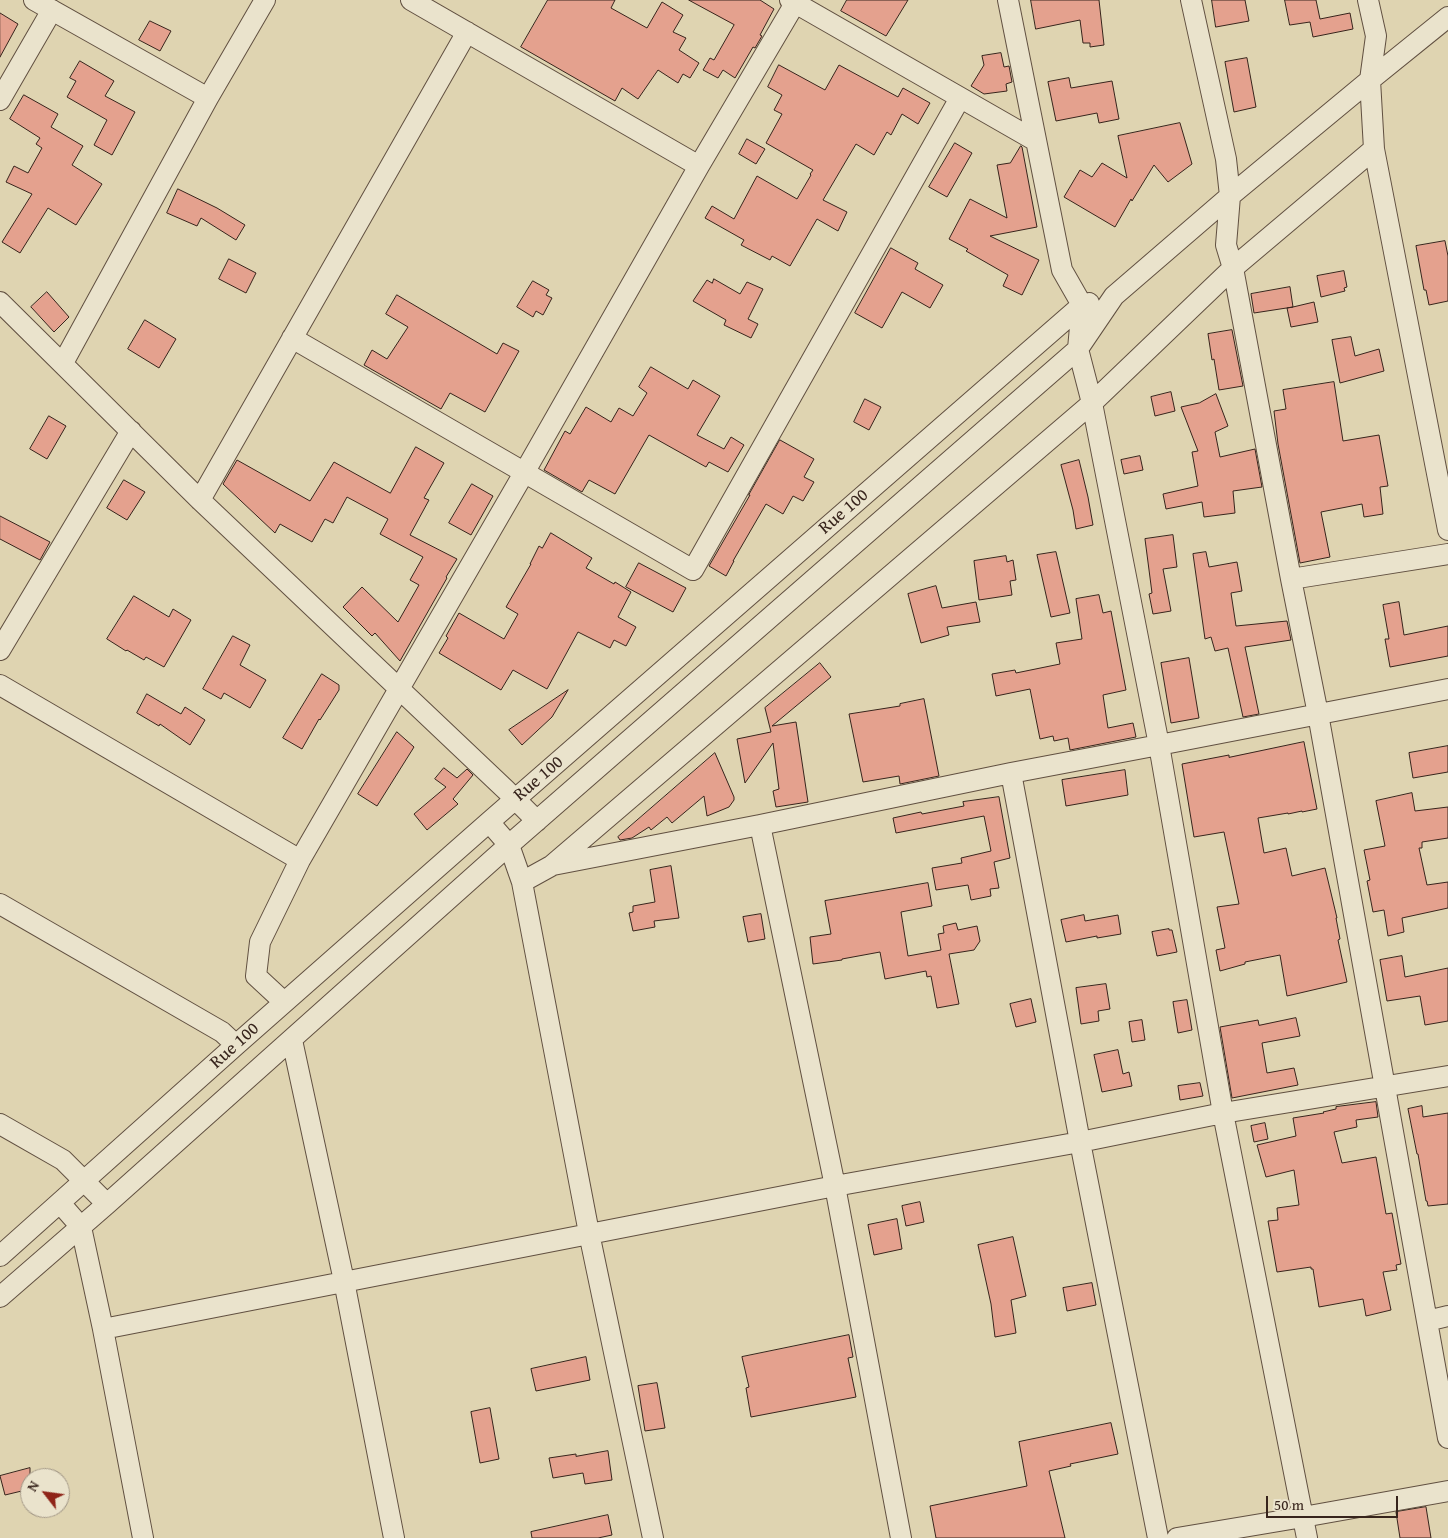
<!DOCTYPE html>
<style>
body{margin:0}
#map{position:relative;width:1448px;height:1538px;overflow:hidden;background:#dfd4b1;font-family:"Gentium Book Plus",serif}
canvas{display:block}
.north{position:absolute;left:20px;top:1468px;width:50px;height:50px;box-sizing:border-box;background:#eae3cc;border:1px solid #a29786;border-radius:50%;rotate:300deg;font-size:14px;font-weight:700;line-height:20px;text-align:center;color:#37241c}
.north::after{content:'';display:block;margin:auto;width:18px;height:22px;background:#8f2418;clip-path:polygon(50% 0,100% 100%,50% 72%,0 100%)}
.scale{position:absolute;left:1266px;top:1496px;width:132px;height:22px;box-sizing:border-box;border:2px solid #37241c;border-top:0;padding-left:6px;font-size:15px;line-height:18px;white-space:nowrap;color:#37241c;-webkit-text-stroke:4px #eae3cc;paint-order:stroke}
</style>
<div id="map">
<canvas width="1448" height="1538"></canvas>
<div class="north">N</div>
<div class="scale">50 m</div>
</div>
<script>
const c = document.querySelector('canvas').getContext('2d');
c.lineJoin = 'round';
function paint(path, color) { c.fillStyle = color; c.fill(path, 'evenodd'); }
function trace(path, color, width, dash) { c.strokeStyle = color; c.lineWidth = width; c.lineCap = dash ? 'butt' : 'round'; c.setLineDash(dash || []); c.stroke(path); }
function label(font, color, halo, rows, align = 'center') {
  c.font = font + ' "Gentium Book Plus",serif'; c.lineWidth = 4; c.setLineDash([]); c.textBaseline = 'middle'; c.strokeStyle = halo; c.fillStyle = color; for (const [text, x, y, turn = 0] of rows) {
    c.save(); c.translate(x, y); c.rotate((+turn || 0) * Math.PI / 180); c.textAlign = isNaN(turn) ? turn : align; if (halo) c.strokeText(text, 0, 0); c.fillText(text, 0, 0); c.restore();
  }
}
const building = new Path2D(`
 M548,0H615L611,8L647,28L662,2L683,15L673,32L686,38L679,50L699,63L690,78L683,74L678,83L658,70L638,99L622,88L615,101L521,47Z
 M689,0H760L774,9L760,35L762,36L755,48L753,47L735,78L723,70L718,78L703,70L710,58L714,60L734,25Z
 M847,0H908L886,36L841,11Z
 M1031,0H1099L1104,45L1090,47V43H1083L1080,20L1036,29Z
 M1212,0H1245L1249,21L1216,27Z
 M1285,0H1316L1320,19L1350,13L1353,29L1313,37L1310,22L1290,25Z
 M0,13L18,24L0,57Z
 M150,21L171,31L160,51L139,40Z
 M1001,53L1004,67L1009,66L1012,82L1006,84L1007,91L984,94L971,86L984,65L982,56Z
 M1247,58L1256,107L1234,112L1225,62Z
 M80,61L114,81L105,96L135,112L112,155L94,145L107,120L67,97L76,81L70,78Z
 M779,65L825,90L839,65L898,97L903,88L930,103L918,124L902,114L891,135L887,132L874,155L856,144L823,200L847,212L838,231L817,219L790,266L772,256L770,260L741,245L744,240L705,218L712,206L734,219L757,176L797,199L811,175L810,174L813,170L766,143L782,114L774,110L782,95L768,87Z
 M1069,78L1071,88L1112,81L1119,119L1099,123L1097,113L1056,121L1048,82Z
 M24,95L58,114L51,127L83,146L72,165L102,184L76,225L48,208L20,253L2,242L32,194L6,182L14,166L28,173L42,148L36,144L40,138L10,119Z
 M1180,123L1192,164L1168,182L1154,165L1132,201L1131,199L1115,227L1064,197L1080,170L1092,177L1102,163L1127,178L1118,136Z
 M747,139L765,149L756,164L739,154Z
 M955,143L972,153L947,197L929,187Z
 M1021,146L1022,147L1037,227L990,236L1039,260L1022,295L1003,286L1008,275L966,251L968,249L949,239L970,199L1007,218L997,165L1010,163Z
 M178,189L217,208L245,225L236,240L201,218L197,226L167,213Z
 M1445,241L1448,256V301L1429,305L1426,290H1424L1416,246Z
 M891,248L918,263L915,269L943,285L930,308L902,292L882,328L855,313Z
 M229,259L256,273L246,293L219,279Z
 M1344,271L1347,287L1344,288L1345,291L1321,297L1317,276Z
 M714,279L740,294L747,282L763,289L748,319L758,324L751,338L724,325L726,320L693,301L707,280L712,283Z
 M533,281L549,290L546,295L552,298L543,315L536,311L533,317L517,307Z
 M1290,287L1293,307L1314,302L1318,322L1291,327L1287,308L1293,307L1254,313L1251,294Z
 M47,292L69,317L54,332L31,307Z
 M397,295L497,354L503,343L519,351L485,412L450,393L441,409L364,365L372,350L387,359L408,327L386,314Z
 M145,320L176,339L159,368L128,349Z
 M1232,330L1243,386L1219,390L1214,359L1212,360L1208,334Z
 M1351,337L1355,356L1379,349L1384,371L1340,383L1332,340Z
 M651,367L688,389L693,380L720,396L697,435L724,449L731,437L744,445L728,472L709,462L706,467L649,435L615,494L589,480L582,492L544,470L565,431L570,434L586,407L611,422L619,408L633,416L647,393L639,387Z
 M1334,382L1343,441L1379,435L1388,486L1380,487L1383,514L1364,517L1362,504L1321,512L1330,557L1300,563L1278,444L1274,411L1286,409L1283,390Z
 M1171,392L1175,411L1155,416L1151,397Z
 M1216,394L1228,426L1215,432L1220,457L1255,449L1262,487L1233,491L1235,513L1204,517L1202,502L1166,509L1163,494L1198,486L1192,452L1198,451L1181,407L1199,403Z
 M865,399L881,407L869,430L854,422Z
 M49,416L66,426L47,459L30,449Z
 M780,440L814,459L804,477L814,482L803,501L793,496L783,514L766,504L733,561H734L726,576L709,566L750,495H749Z
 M416,447L444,463L424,498L429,500L410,535L457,559L446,577L447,578L400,661L375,633L372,636L343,607L362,587L398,622L419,585L410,580L423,557L380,534L388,519L347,497L333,523L325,519L312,542L280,524L275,533L223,484L237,460L310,501L334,462L390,493Z
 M1140,456L1143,470L1124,474L1121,460Z
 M1079,460L1088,497L1093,525L1076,529L1073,510L1061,465Z
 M124,480L145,492L127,520L107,508Z
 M472,484L493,496L471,535L449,523Z
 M0,516L50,542L40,560L0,539Z
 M551,533L592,558L586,568L614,584L615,582L631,592L618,617L636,627L626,646L614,640L610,648L578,632L547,689L513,670L501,690L439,653L448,638L446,636L459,613L504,639L518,614L506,607L531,564H530L539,546L542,548Z
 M1173,535L1177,567L1163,569L1171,611L1153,614L1149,594L1152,593L1145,539Z
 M1056,552L1070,613L1051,617L1037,555Z
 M1206,552L1209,567L1237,562L1242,591L1231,593L1236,626L1287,621L1291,640L1245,647L1259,714L1243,717L1228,648L1215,651L1211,637L1205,639L1193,554Z
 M1006,556L1007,562L1013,560L1016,580L1010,581L1012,595L979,600L974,561Z
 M639,563L686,588L673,612L626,587Z
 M936,586L942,608L976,602L980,622L947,627L949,635L921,643L908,594Z
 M1099,595L1103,613L1111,611L1126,690L1103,695L1108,728L1133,723L1136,737L1070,750L1068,738L1054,741L1053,736L1040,739L1030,689L996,696L992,674L1015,670L1016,673L1060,664L1056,643L1082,639L1076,599Z
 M134,596L169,617L173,609L191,620L164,667L146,657L144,660L127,650L126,651L107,639Z
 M1399,602L1404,635L1448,626V656L1390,667L1385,639H1389L1383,605Z
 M233,636L250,645L240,665L266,680L250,708L224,693L221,699L203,689Z
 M1189,658L1199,718L1171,723L1161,663Z
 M820,663L831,677L772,726L796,722L808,802L776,807L773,791L779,789L773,743L745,783L737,739L771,732L765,708Z
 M322,674L339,685V690L320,720L319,719L302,749L283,738Z
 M568,690L552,717L522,745L509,730Z
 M147,694L181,714L185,707L205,720L190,745L160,724L159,726L137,713Z
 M924,699L939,776L900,784L899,776L863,782L849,714L900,706V704Z
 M397,732L414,747L377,806L358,794Z
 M1304,742L1317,809L1302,812V811L1288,814V813L1258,818L1264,853L1286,848L1292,876L1325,868L1337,918H1336L1340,939L1338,940L1347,982L1287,996L1280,955L1245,962V964L1220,971L1216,950L1225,948L1217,907L1239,904L1224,832L1194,837L1182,764L1229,755V757Z
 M1448,746V772L1413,778L1409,753Z
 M715,753L734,797V800L729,807L707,816L704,796L672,823L667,817L651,830L649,827L632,838L620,840L618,837Z
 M444,768L457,778L467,769L473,775L453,799L458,804L427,830L414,814L446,787L435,779Z
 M1125,770L1128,795L1066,806L1062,780Z
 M1412,793L1415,811L1448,807V838L1422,842V848H1419L1427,885L1448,882V908L1402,918L1404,932L1388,936L1384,910L1373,912L1367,881L1370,880L1364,850L1385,846L1376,801Z
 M999,797L1010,858L994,862L999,888L990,889L991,896L971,900L968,885L936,890L932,868L962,863L961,858L991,851L984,816L896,833L893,818L921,812L922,814L964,806L963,802Z
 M671,866L679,918L654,921L655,927L633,931L629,913L633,912V906L655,902L650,870Z
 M928,883L932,906L901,912L908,956L941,950L938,934L944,933L943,926L956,923L958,930L977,926L980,941L974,950L949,954L959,1004L937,1008L931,976L927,977L926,971L885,979L880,952L842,959V960L813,964L810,937L831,934L825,901Z
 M761,914L765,939L748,942L743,917Z
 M1084,915L1085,921L1118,915L1121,934L1097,938V936L1066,942L1061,920Z
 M1169,929V930H1172L1177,952L1157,956L1152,932Z
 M1402,956L1405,977L1448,968V1021L1425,1025L1420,996L1387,1001L1380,960Z
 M1106,984L1110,1009L1098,1011L1099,1021L1081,1024L1076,988Z
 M1031,999L1036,1022L1016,1027L1010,1004Z
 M1187,1000L1192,1030L1178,1033L1173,1002Z
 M1296,1018L1300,1036L1262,1043L1267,1073L1294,1068L1298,1085L1232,1098L1220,1027L1258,1020L1259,1025Z
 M1142,1020L1145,1040L1132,1042L1129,1022Z
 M1118,1050L1123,1074L1129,1072L1132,1086L1102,1092L1094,1055Z
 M1200,1083L1203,1096L1180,1100L1178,1086Z
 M1376,1102L1378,1117L1356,1120L1357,1127L1334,1132L1342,1163L1376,1157L1386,1214L1392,1213L1401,1264L1396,1265L1397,1270L1383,1272L1391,1310L1366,1316L1363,1299L1319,1307L1313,1269H1311V1267L1277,1272L1268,1221L1278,1220L1277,1208L1299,1205L1294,1170L1266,1177L1257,1145L1296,1136L1293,1118L1324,1113L1323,1112L1336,1109V1107Z
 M1422,1106L1423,1117L1448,1113V1204L1428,1206L1427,1201H1426L1418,1154H1417L1408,1109Z
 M1265,1123L1268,1139L1254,1142L1251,1126Z
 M920,1202L924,1222L906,1226L902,1206Z
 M897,1219L902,1249L874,1255L868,1225Z
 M1013,1237L1026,1296L1011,1300L1016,1333L995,1337L991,1304L978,1245Z
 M1092,1283L1096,1305L1067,1311L1063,1288Z
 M849,1335L853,1357L848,1358L856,1397L751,1417L746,1388L749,1387L742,1357Z
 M586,1357L590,1380L536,1391L531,1369Z
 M657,1383L665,1428L645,1431L638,1386Z
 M490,1408L499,1459L480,1463L471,1412Z
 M1111,1423L1118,1454L1070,1464L1071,1466L1049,1471L1065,1538H936L930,1506L1027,1486L1019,1442Z
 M608,1451L612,1480L585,1484L583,1473L553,1478L549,1458L576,1454V1456Z
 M30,1468V1489L5,1495L0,1476Z
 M1426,1507L1431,1538H1400L1396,1512Z
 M608,1515L612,1535L598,1538H532L531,1532Z`);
paint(building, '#e4a18e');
trace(building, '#37241c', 1);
const minor = new Path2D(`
 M34,0L208,98
 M411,0L699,166
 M790,0L1036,141
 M1008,0L1062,270L1082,305L1078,349L1092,403L1159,745L1223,1113L1307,1538
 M1191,0L1226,159L1230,196L1226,245L1233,268L1291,579L1318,714L1448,1438
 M1368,0L1376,36L1370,80L1374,149L1448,530
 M0,100L52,10
 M0,302L200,500L506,790L537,821
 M292,338L693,570L960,98
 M63,363L208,98L265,0
 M200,500L467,32
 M1291,579L1448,554
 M0,650L131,431
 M0,685L300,860
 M1011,773L1080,1142L1158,1538
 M489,822L509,845L522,882L589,1233L653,1538
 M760,825L835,1186L901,1538
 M553,865L760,825L1011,773L1159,745L1448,689
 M522,882L551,866L1092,403L1233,268L1374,149
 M0,904L222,1032L236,1045
 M284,1002L256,976L260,942L300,860L524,473L699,166L797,0
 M292,1040L344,1281L394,1538
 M0,1124L63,1160L107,1204
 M60,1203L81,1227L103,1329L143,1538
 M0,1256L236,1045L489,822L1082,305L1089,303
 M0,1297L107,1204L509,845L1078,349L1114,296L1230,196L1370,80L1448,17
 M1427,1321L1448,1316
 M103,1329L835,1186L1080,1142L1223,1113L1448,1076
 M1177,1538L1303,1517L1448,1491`);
trace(minor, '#615041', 22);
trace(minor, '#eae3cc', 20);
label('18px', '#37241c', '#eae3cc', [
 ["Rue 100",844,512,-41],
 ["Rue 100",539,779,-41],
 ["Rue 100",235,1046,-42]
]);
</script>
